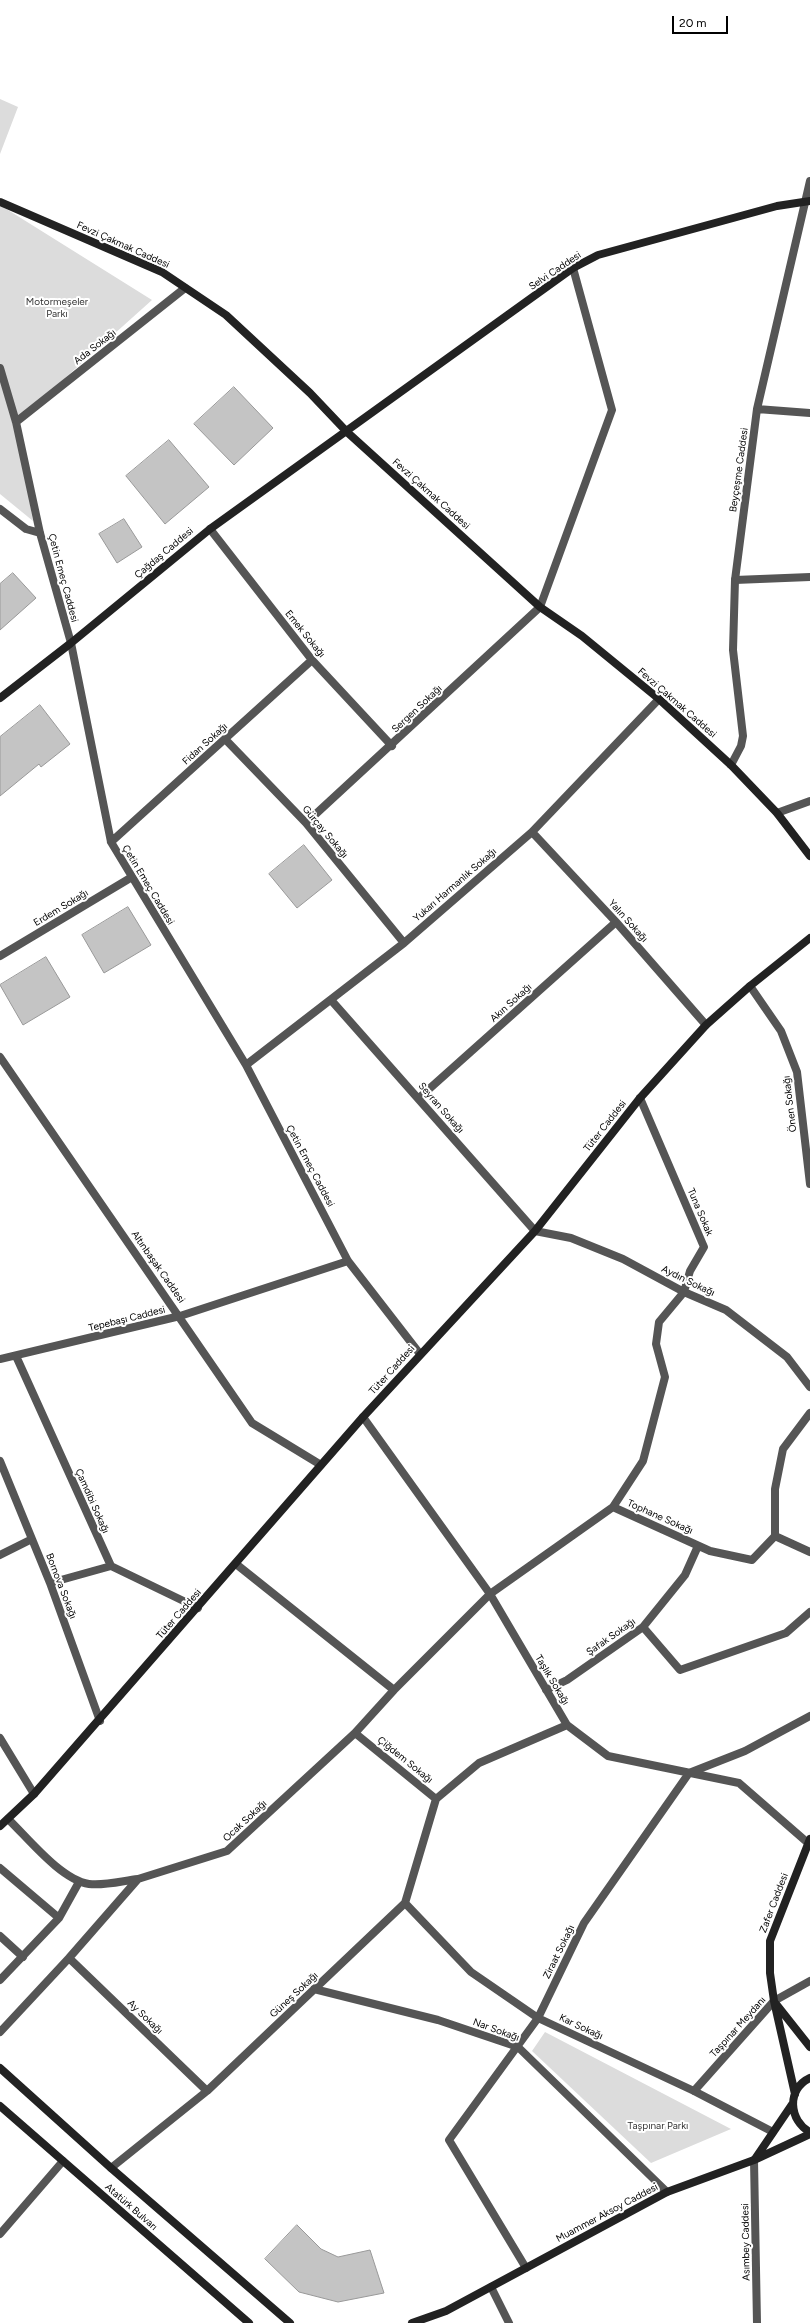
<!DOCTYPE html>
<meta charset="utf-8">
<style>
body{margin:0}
#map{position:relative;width:810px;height:2323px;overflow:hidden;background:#fff;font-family:Figtree,sans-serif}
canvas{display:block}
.scale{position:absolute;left:672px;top:16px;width:56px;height:18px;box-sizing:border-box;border:2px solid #000;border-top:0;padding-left:5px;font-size:12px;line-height:14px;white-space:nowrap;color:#000;-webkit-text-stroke:3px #fff;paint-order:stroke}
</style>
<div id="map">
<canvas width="810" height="2323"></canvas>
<div class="scale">20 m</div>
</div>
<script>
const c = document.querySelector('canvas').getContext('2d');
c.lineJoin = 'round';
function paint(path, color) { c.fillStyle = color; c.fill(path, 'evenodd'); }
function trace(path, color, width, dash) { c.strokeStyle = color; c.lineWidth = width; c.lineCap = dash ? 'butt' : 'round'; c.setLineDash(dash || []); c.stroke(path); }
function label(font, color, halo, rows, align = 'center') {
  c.font = font + ' Figtree,sans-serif'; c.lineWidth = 4; c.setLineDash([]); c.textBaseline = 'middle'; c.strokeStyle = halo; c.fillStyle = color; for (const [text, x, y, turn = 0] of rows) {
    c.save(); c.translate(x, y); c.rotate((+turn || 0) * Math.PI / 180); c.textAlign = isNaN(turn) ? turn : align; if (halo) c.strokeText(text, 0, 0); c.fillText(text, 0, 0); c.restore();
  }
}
paint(new Path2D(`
 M0,99L18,107L0,154Z
 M0,205L152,300L16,422L33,521L0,494Z
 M545,2032L731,2129L651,2163L532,2051Z`), '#dcdcdc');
const building = new Path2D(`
 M234,387L273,428L234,465L194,424Z
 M169,440L209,487L165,524L126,476Z
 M124,519L142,547L117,563L99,534Z
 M13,573L36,598L0,630V584Z
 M40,705L70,744L41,767L39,764L0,796V737Z
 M304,845L332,880L297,908L269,874Z
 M128,907L151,945L104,973L82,935Z
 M46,957L70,997L23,1025L0,985Z
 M297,2225L321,2249L338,2257L370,2250L384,2293L338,2302L299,2292L265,2259Z`);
paint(building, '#c4c4c4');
trace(building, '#999', 1);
trace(new Path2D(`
 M735,580L810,577
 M0,1868L59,1918
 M0,1936L23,1957
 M0,1980L59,1918L79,1882`), '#555', 8);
trace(new Path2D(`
 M0,368L16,422L40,533L71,643L111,842L246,1065L348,1261L420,1354
 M757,409L810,413
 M16,422L185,288
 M0,509L26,529L40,533
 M210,529L312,660L392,746
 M225,739L306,823L404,943
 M731,765L741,746L743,736L733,650L735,580L757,409L810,181
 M777,813L810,801
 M306,823L540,607L612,410L573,268
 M532,832L616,922L706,1025
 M111,842L312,660
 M0,956L132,877
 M750,986L781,1031L797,1072L810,1184
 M331,1000L535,1231L571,1238L623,1259L684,1292L726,1310L787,1357L810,1387
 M0,1057L252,1423L321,1465
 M246,1065L404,943L532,832L659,699
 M419,1098L616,922
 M16,1356L111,1566L198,1608
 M0,1359L180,1316L348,1261
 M363,1417L490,1594L567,1725L608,1756L739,1783L808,1843
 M0,1461L50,1583L100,1721
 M613,1507L643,1461L665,1377L656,1344L659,1322L684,1292L690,1271L704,1247L640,1098
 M775,1536V1489L783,1449L810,1413
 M0,1555L32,1539
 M236,1564L394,1690
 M50,1583L111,1566
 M643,1627L680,1670L786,1633L810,1612
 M546,1690L567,1680L643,1627L685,1575L698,1546
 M355,1733L436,1799L479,1763L567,1725
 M0,1738L34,1794
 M8,1819C28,1838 61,1880 89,1884C104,1886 122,1881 138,1879
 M405,1903L471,1972L538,2018L694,2091L773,2132
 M69,1958L207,2091
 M314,1989L438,2020L518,2047L667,2192
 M0,2032L69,1958L138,1879L227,1851L355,1733L394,1690L490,1594L613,1507L710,1551L752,1560L775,1536L810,1552
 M694,2091L774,2001L810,1981
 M754,2160L757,2323
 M111,2168L207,2091L405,1903L436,1799
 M0,2234L63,2161
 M526,2268L449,2140L538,2018L584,1923L689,1773L745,1751L810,1716
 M491,2287L509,2323`), '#555', 8);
trace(new Path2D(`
 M0,202L162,272L226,315L310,393L347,432L540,607L582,636L659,699L731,765L777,813L810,856
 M0,698L71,643L210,529L573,268L598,255L777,206L810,201
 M0,1826L34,1794L363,1417L535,1231L640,1098L706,1025L750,986L810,938
 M776,2004L810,2047
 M0,2068L111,2168L290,2323
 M810,2078C786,2089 789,2121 810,2132
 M795,2094L774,2001L770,1973V1941L810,1839
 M0,2106L249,2323
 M755,2159L793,2103
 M412,2323L446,2311L667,2192L754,2160L810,2134`), '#222', 8);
label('10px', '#000', '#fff', [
 ["Fevzi Çakmak Caddesi",123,245,24],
 ["Selvi Caddesi",555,271,-34],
 ["Ada Sokağı",95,347,-38],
 ["Beyçeşme Caddesi",739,470,-82],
 ["Fevzi Çakmak Caddesi",431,494,42],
 ["Çağdaş Caddesi",164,553,-40],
 ["Çetin Emeç Caddesi",63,578,75],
 ["Emek Sokağı",305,634,51],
 ["Fevzi Çakmak Caddesi",677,703,41],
 ["Sergen Sokağı",417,709,-43],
 ["Fidan Sokağı",205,744,-42],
 ["Gürçay Sokağı",325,832,50],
 ["Çetin Emeç Caddesi",148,885,59],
 ["Yukarı Harmanlık Sokağı",455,885,-41],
 ["Erdem Sokağı",61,908,-31],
 ["Yalın Sokağı",628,921,48],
 ["Akın Sokağı",511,1003,-42],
 ["Önen Sokağı",790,1104,-97],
 ["Seyran Sokağı",441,1108,49],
 ["Tüter Caddesi",605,1126,-52],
 ["Çetin Emeç Caddesi",310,1166,62],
 ["Tuna Sokak",700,1212,67],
 ["Altınbaşak Caddesi",158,1267,55],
 ["Aydın Sokağı",688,1281,26],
 ["Tepebaşı Caddesi",127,1319,-14],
 ["Tüter Caddesi",392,1370,-48],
 ["Çamdibi Sokağı",92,1501,66],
 ["Tophane Sokağı",660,1517,24],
 ["Bornova Sokağı",61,1586,69],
 ["Tüter Caddesi",179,1614,-49],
 ["Şafak Sokağı",611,1637,-35],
 ["Taşlık Sokağı",552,1680,59],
 ["Çiğdem Sokağı",405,1760,39],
 ["Ocak Sokağı",245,1821,-43],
 ["Zafer Caddesi",774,1903,-69],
 ["Ziraat Sokağı",559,1952,-64],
 ["Güneş Sokağı",294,1995,-43],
 ["Ay Sokağı",145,2017,44],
 ["Kar Sokağı",581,2027,25],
 ["Taşpınar Meydanı",738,2027,-48],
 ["Nar Sokağı",496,2030,20],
 ["Atatürk Bulvarı",131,2207,41],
 ["Muammer Aksoy Caddesi",607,2213,-28],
 ["Asımbey Caddesi",746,2242,-91]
]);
label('10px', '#333', '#fff', [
 ["Motormeşeler",57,302],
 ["Parkı",57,314],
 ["Taşpınar Parkı",658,2126]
]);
</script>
